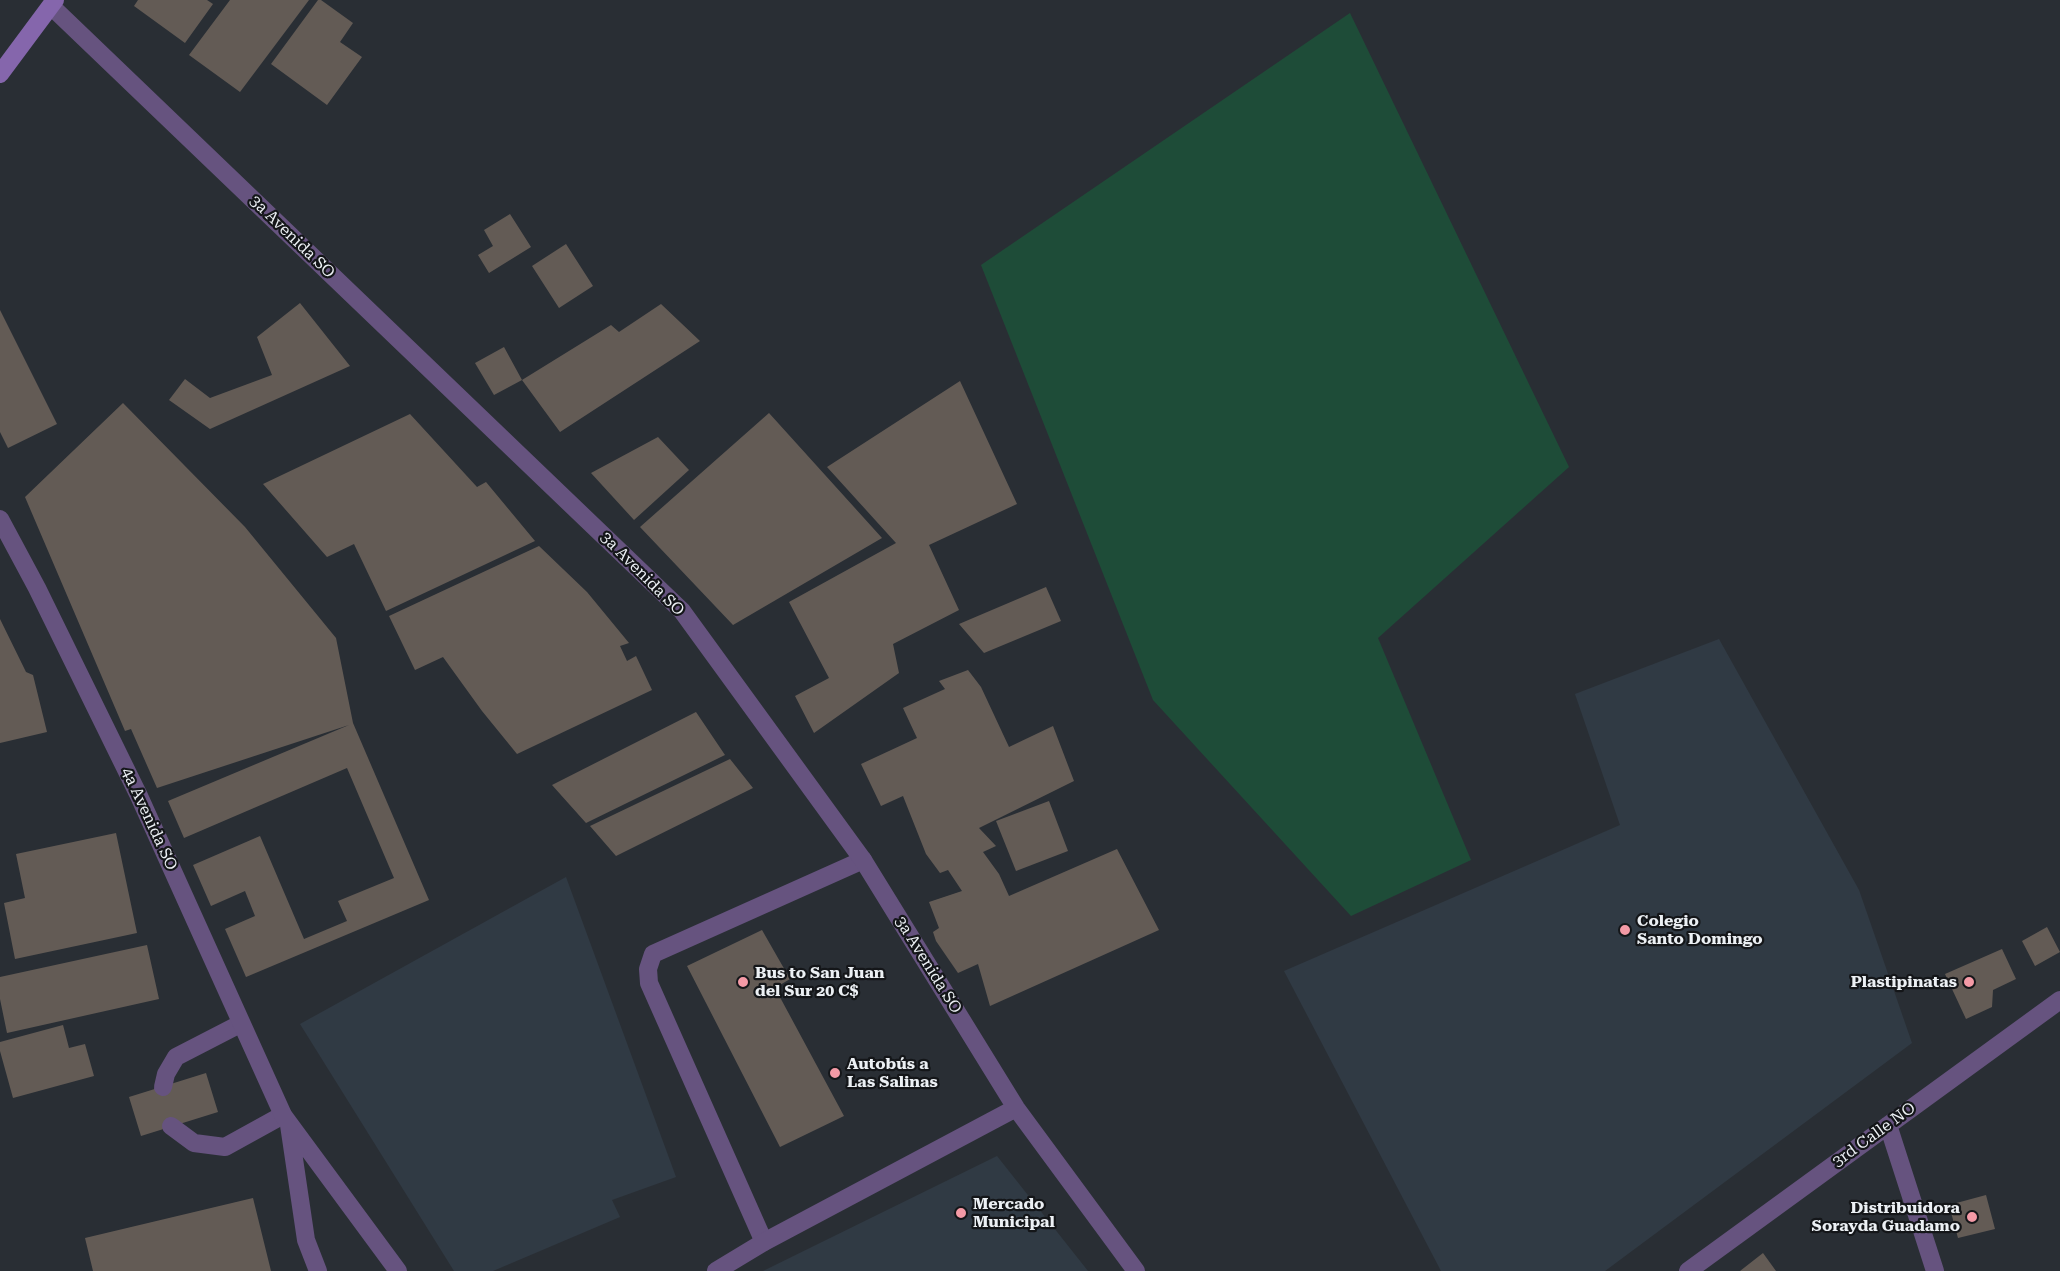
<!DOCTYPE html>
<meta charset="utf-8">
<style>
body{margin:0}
canvas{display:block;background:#292e34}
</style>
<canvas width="2060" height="1271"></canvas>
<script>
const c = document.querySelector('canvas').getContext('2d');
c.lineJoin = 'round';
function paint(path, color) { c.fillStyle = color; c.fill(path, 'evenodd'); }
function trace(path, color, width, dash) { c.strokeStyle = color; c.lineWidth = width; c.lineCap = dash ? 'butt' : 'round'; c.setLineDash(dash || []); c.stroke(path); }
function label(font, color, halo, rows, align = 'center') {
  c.font = font + ' "Roboto Serif",serif'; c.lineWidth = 4.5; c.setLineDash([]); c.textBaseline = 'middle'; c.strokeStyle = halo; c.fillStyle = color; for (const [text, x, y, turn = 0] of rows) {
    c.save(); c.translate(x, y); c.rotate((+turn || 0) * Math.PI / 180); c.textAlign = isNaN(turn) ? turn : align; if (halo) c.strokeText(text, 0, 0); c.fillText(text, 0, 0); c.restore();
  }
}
paint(new Path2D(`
 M1719,639L1859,890L1912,1043L1605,1271H1441L1284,971L1620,825L1575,694Z
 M566,877L676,1177L612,1200L620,1217L493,1271H454L300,1024Z
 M997,1156L1088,1271H763Z`), '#303a44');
paint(new Path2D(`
 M1350,13L1569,467L1378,638L1471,860L1351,916L1153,700L981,265Z`), '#1e4c38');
paint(new Path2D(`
 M138,0H207L213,4L185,43L134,6Z
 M230,0H309L240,92L189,55Z
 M318,0H321L353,23L340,42L362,57L327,105L271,64Z
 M510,214L531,247L489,273L478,255L493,246L484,230Z
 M566,244L593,286L559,308L532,266Z
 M300,303L350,366L210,429L169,400L185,379L210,398L272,375L257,337Z
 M661,304L700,341L560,432L522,380L494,395L475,363L504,347L522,380L611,325L619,332Z
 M0,310L57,424L8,448L0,432Z
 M960,381L1017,504L929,545L959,610L893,644L899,673L814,733L795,696L829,678L789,602L896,543L827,467Z
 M123,403L245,527L336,638L353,723L429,900L246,977L225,929L255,916L245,891L211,906L193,865L260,836L304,939L347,921L338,901L394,878L347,768L184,838L168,801L349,725L157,788L131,729L125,731L25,497Z
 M769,413L882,538L733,625L640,527Z
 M410,414L477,487L486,482L535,541L386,611L354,544L327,557L263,484Z
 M658,437L689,470L634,520L591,473Z
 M539,546L587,592L629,643L620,646L627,661L636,656L652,690L517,754L482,711L443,657L415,670L389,616Z
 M1046,587L1061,621L984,653L959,624Z
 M0,619L26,672L33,675L47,732L0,743Z
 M968,670L981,687L1009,747L1053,726L1074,781L979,828L996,846L983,852L999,874L1009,896L1117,849L1159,930L990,1006L978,964L958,973L936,941L933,932L939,928L929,902L962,891L948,870L940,873L926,854L903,796L881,806L861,764L917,738L903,708L945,689L939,681Z
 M696,712L725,755L586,823L552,785Z
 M730,759L753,788L616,856L590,826Z
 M1049,801L1068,851L1016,871L996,821Z
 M116,833L137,933L15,959L4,903L25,898L16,854Z
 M2047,927L2060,952L2035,966L2022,941Z
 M762,930L790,979L775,988L844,1116L780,1147L687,966Z
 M147,945L159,999L7,1033L0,999V977Z
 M2002,949L2016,979L1993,990L1992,1007L1966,1019L1945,974Z
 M63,1025L69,1048L85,1044L94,1076L13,1098L0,1051V1042Z
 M206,1073L218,1112L141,1136L129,1097Z
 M1986,1195L1995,1229L1958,1238L1949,1205Z
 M253,1198L271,1271H93L85,1238Z
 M1763,1253L1776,1271H1740Z`), '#635b55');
trace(new Path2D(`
 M163,1087L166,1074L176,1057L240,1024
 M171,1126L194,1143L225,1147L283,1115
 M764,1242L649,983L648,969L653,954L863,860`), '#66537f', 18);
trace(new Path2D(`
 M51,6L682,611L863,860L1016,1108L1136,1271
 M0,519L37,588L139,796L283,1115L398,1271
 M289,1125L306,1240L318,1271
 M1888,1125L1935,1271
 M716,1271L764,1242L1016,1108
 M1688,1271L2060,1000`), '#66537f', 18);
trace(new Path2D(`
 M0,74L55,0`), '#8566ac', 18);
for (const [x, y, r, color] of [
 [1625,930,6,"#f49aa6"],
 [743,982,6,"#f49aa6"],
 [1969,982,6,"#f49aa6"],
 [835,1073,6,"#f49aa6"],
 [961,1213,6,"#f49aa6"],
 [1972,1217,6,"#f49aa6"]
]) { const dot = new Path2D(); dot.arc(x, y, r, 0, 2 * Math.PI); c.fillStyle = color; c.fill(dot); trace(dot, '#141619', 2); }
label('16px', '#ecf0f4', '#141619', [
 ["3a Avenida SO",292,237,44],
 ["3a Avenida SO",642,574,45],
 ["4a Avenida SO",149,819,65],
 ["3a Avenida SO",928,965,58],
 ["3rd Calle NO",1874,1135,-36]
]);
label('bold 16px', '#ecf0f4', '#141619', [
 ["Colegio",1637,921],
 ["Santo Domingo",1637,939],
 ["Bus to San Juan",755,973],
 ["del Sur 20 C$",755,991],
 ["Plastipinatas",1957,982,"right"],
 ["Autobús a",847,1064],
 ["Las Salinas",847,1082],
 ["Mercado",973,1204],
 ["Municipal",973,1222],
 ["Distribuidora",1960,1208,"right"],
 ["Sorayda Guadamo",1960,1226,"right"]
], 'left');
</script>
